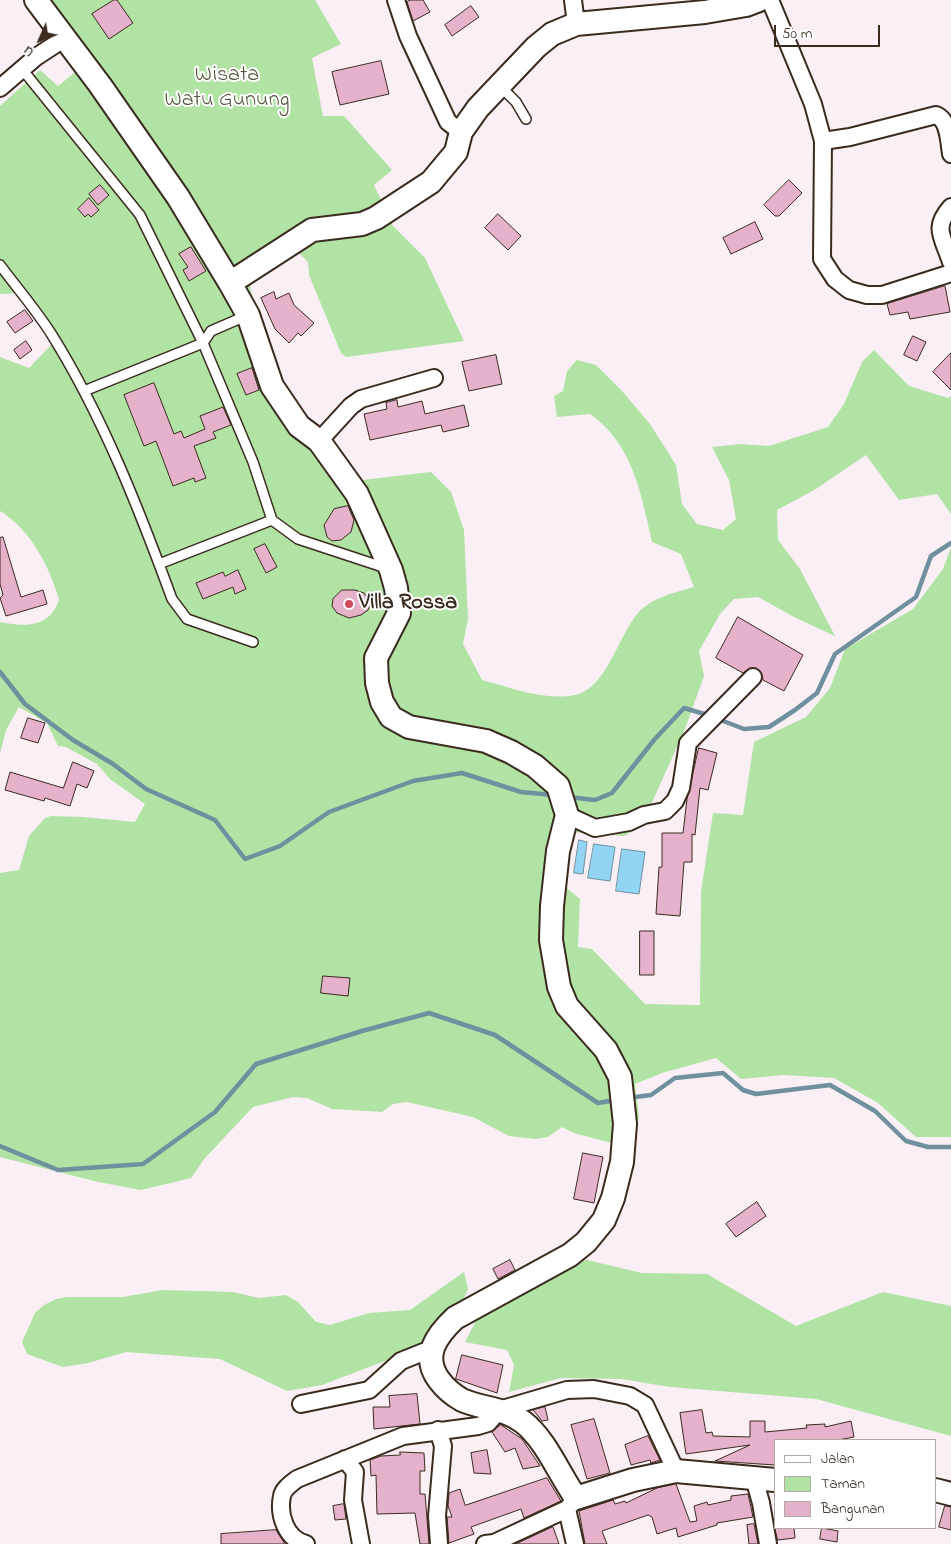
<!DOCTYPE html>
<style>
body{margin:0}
#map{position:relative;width:951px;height:1544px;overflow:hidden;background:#faeff5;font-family:"Indie Flower",sans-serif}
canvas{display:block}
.legend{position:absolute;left:774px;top:1439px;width:162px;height:90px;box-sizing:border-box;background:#fff;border:1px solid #b1aaa5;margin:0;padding:6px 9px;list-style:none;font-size:15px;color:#3b2a1e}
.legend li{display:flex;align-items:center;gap:10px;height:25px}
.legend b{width:25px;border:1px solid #b1aaa5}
.north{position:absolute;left:15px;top:15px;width:50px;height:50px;-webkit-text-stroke:4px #fff;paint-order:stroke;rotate:226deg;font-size:14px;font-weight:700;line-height:20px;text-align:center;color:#3b2a1e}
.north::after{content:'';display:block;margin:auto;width:18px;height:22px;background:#3b2a1e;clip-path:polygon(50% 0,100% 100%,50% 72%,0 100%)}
.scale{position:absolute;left:774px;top:25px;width:106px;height:22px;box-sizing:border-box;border:2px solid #3b2a1e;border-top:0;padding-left:6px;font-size:15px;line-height:18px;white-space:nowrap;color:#3b2a1e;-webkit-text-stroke:4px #fff;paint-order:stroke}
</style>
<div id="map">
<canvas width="951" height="1544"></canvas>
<ul class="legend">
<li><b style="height:6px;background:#fff"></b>Jalan</li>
<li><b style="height:14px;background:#b0e3a4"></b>Taman</li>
<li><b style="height:14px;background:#e6b1cb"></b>Bangunan</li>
</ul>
<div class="north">U</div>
<div class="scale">50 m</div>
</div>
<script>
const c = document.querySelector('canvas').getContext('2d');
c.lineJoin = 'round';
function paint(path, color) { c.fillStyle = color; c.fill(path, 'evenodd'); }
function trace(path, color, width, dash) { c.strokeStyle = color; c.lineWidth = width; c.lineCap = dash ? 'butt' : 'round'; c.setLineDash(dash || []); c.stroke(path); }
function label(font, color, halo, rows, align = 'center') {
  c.font = font + ' "Indie Flower",sans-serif'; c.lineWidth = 4; c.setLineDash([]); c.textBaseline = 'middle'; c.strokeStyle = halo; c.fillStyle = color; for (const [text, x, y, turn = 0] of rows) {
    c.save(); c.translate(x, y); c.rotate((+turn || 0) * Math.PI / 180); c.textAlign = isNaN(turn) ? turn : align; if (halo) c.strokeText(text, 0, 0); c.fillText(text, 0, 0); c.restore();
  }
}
paint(new Path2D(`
 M52,0H315L341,44L312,58L323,116H344L392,170L374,185L393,226L425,258L464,341L346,357L341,353L309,275L308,262L295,249L248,277L254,303L292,408L362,480L431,472L451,492L464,530L468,619L463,644L482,680C512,688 544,701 575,695C607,689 619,633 639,612C653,597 674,593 694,587L681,554L652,542C641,494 633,444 590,414L557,417L554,396L563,391L567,371L577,360L596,365L622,391L650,424L676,465L682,504L697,524L723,530L736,519L729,480L712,447L741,444L769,446L828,427L844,404L862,362L874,350L909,386L948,398L951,396V514L937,494L899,500L866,455L816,489L777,510L778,540L800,569L835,636L796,618L758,597L734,599L720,614L699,651L704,676L685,729L641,827L624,836L571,832L558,881L580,899L578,947L592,949L645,1004L700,1005L701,892L713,813L743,815L754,742L806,717L830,688L845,649L913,609L943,569L951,547V1137H916L878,1103L834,1078L784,1075L741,1079L716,1058L662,1073L635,1084L639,1117L630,1148L574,1133L562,1127L548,1137L535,1139L509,1136L473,1117L407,1102L393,1104L382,1112L332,1109L307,1098L293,1097L253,1107L205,1158L191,1178L141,1190L98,1182L0,1157V873L19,870L29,836L45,818L51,816L83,817L135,822L145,804L110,779L97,764L66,747L58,746L47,723L19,707L6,730L0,754V622C26,627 49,628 59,600C50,567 30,529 0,511V357L29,368L53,343L20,293L0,294V106L40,70L58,86L94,57Z
 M587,1260L642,1273L707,1274L796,1326L883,1292L951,1306V1436L816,1399L670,1387L621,1379L561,1378L509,1392L514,1365L507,1350L465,1342L477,1319L552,1265Z
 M464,1272L468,1289L456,1317L435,1342L322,1385L287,1391L220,1359L126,1352L88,1363L63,1367L27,1354L22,1342L35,1313L44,1305L56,1299L67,1297H123L162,1290L233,1292L259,1298L286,1295L298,1302L316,1322L330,1325L369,1313L410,1310Z`), '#b0e3a4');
const water = new Path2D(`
 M579,840L587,842L583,874L574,873Z
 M594,844L615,847L610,881L588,878Z
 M622,849L645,852L639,894L616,891Z`);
paint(water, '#91d4f3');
trace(water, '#6f909e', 1);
trace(new Path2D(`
 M0,672L25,704L73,740L113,764L146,789L215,820L245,859L280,846L329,812L413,781L462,773L521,792L553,795
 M718,719L744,729L769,727L795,710L817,693L835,654L916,597L931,556L951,543
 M568,797L595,800L612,793L654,740L684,708L711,716
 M628,1098L651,1095L675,1078L723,1073L743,1090L756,1094L830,1085L875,1111L906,1141L928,1147H951
 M0,1146L58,1170L143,1164L215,1112L256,1064L362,1031L429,1013L495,1035L598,1103L615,1100`), '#6f909e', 4.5);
const building = new Path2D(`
 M114,0H117L133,23L109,39L92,14Z
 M411,0H423L430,12L413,21L407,2Z
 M471,6L479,17L452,36L445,25Z
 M381,61L389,94L340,105L332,72Z
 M789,180L802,193L779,216H775L764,205Z
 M100,185L109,195L98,205L89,194Z
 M89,198L99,210L91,217L88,214L85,217L78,209Z
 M498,214L521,236L508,250L485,228Z
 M755,222L763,239L731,254L723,238Z
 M191,247L206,271L189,281L183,270L188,267L179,254Z
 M945,286L950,312L910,319L908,312L890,315L887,304Z
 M274,292L276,299L289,293L294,305L314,323L301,336L298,333L289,343L275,329L261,298Z
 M25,310L33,321L15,333L7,322Z
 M913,336L926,342L917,361L904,355Z
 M26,341L32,350L20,359L14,350Z
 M951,353V390L933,372Z
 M496,355L502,384L469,391L462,362Z
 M252,368L259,390L246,395L237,374Z
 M154,383L174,434L181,431L184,438L205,429L200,416L223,407L231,425L213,432L216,438L194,446L206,478L195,482L194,478L173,486L156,441L144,446L124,395Z
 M397,400L398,407L422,401L425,414L464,405L469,426L443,432L441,425L370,440L364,414L387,409L386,403Z
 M348,506L354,520L351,532L341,540L332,541L327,537L324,525L334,509Z
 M3,537L21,597L43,590L47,604L6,616L0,598L3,595L0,584V538Z
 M265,544L277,567L266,573L254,549Z
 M238,570L246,589L235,594L233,587L203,599L196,583L223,572L225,576Z
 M342,590H355L364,593L371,604L368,610L361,615L349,618L337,613L332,606L333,599Z
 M738,617L803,655L784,691L763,680L762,674L756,668H750L743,673L716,658Z
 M28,718L45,723L38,743L21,738Z
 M699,748L717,753L708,790L700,788L695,835L692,834V862H684L680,916L656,914L659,867H662V833H683L687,799Z
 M73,762L94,771L87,788L77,784L70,806L45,798L44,801L5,790L10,772L63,788Z
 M640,931H654V975H640Z
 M323,976L350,978L348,996L321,993Z
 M583,1153L603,1157L594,1203L574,1199Z
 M757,1202L766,1216L736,1237L726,1224Z
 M510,1260L515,1270L498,1279L493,1269Z
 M462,1355L503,1365L497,1393L456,1379Z
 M417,1394L420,1424L374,1429L373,1407H390L389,1396Z
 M545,1407L548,1420L542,1421L533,1410Z
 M702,1410L706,1433L712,1432L713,1436L750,1437V1421H765V1432L807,1428L806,1425L825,1424V1427L851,1421L854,1437L838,1440H775V1465L715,1461L750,1445L686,1454L680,1413Z
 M594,1419L610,1473L587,1479L571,1425Z
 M501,1425L522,1439L540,1466L523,1469L515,1448L505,1452L492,1432Z
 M648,1436L660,1460L651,1463L650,1460L631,1465L625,1445Z
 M487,1450L491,1474L474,1473L471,1453Z
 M400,1452L424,1453L425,1471H420V1494H425L429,1544H420L415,1513L377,1514L376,1475L371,1476L370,1460L381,1456L400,1455Z
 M547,1478L561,1501L524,1518L521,1509L471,1527L474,1534L449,1543L447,1517H452L448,1506L449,1493L460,1489L465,1505Z
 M676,1484L690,1522L697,1521L694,1506L707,1502L708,1505L731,1500V1496L748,1494L753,1517L717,1523V1525L678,1537L676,1528L657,1534L652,1517L648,1515L602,1531L607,1544H585L579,1511L613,1500L615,1504L625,1501L626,1503L657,1488Z
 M344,1504L346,1519L335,1520L333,1506Z
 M945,1506L951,1507V1530L939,1527Z
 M754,1524L758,1544H749L747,1525Z
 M553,1527L559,1544H516Z
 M775,1528H794L795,1538L778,1540Z
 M822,1528L838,1531L837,1542L820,1539Z
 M276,1530L285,1544H221V1534Z`);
paint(building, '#e6b1cb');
trace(building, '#3b2a1e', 1);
const lane = new Path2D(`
 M22,69L140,215L203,343L253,462L272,520L298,539L386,568
 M500,86L516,102L526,119
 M0,265C17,288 37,311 52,335C103,417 139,509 172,599L187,619L253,642
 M84,391L203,343L211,331L248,315
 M159,564L272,520`);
const street = new Path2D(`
 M396,0L408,36L448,122L461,132
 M573,0L576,24
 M770,0L813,104L823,141L822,259L835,279L849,290L867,295H882L951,273
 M0,88L36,57L65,38
 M823,141L850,137L936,115C949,120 949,142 951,154
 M951,207C932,228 943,237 951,262
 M319,441L351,406L361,399L434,378
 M567,815L595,828L629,822L644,815L665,811L675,801L681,788L688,743L753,677
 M301,1404L369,1390L401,1361L431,1349
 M438,1430L443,1446L437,1516L439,1544
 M345,1459L355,1472L353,1500L361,1544
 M754,1478L761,1503L768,1544
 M573,1502L567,1509L575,1544
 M306,1544C286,1539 278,1515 282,1496C283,1489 292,1483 297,1479L403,1436L478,1426L488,1423L499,1410L567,1390L594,1389L630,1396L645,1405L676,1471
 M485,1544L494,1543L567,1509`);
const secondary = new Path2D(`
 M36,0L100,85L178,197L230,283L248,315L272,386L299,426L319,441L357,494L391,570L396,588L399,613L376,658L377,683L382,702L391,717L409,727L486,741L511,752L535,766L558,786L567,815L558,851L552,906L551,940L559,987L567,1006L606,1050L620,1077L625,1124L622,1162L613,1198L604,1220L586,1242L570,1255L455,1318C437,1335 421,1356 439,1380C445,1388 453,1395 462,1400C482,1409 505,1408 523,1422C546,1440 559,1474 576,1498L633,1480L676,1471L775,1480
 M230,283L312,230L362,224L376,218L431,182L456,152L461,132L478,108L536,47L552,34L576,24L705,12L746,5L759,0
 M935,1490L951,1494`);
trace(lane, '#3b2a1e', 12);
trace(street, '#3b2a1e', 20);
trace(secondary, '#3b2a1e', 26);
trace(lane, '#fff', 9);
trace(street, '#fff', 16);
trace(secondary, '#fff', 22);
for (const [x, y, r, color] of [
 [349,604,5,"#d1495b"]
]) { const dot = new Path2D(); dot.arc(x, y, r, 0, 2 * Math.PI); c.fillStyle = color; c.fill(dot); trace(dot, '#fff', 2); }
label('22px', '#585840', '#fff', [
 ["Wisata",227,76],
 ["Watu Gunung",227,101]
]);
label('bold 22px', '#3b2a1e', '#fff', [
 ["Villa Rossa",359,604]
], 'left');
</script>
